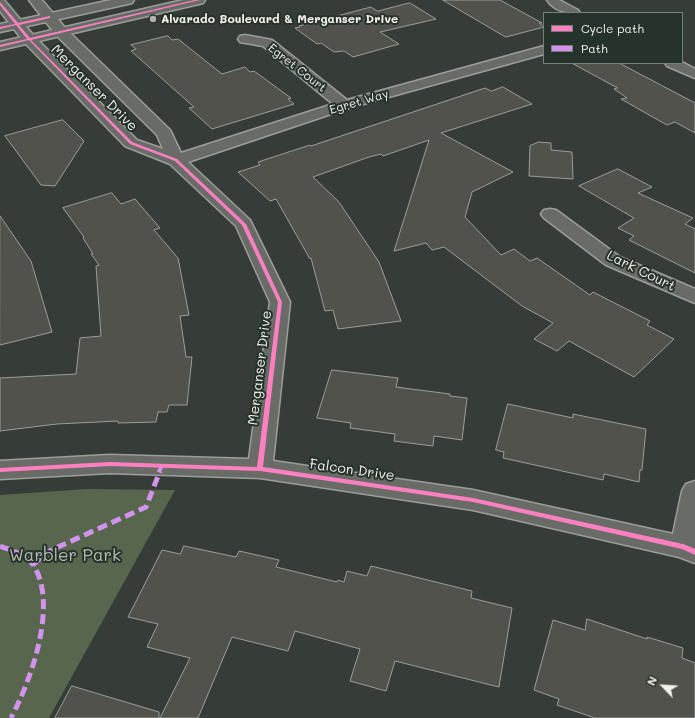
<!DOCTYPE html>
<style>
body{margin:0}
#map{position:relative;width:695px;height:718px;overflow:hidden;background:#363c37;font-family:Mali,sans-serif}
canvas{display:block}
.legend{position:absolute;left:543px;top:12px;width:140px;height:52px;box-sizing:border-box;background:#26332d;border:1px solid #787f78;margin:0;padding:5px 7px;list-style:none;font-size:12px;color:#f4f1e8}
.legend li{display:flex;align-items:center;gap:8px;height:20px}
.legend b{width:20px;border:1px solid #787f78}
.north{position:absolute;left:643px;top:666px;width:40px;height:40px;-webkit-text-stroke:3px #26332d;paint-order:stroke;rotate:295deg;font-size:11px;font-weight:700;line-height:16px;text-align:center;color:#f4f1e8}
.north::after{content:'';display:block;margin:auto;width:14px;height:18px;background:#f4f1e8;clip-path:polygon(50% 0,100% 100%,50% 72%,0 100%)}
</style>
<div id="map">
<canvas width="695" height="718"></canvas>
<ul class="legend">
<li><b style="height:5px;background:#ff80c0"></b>Cycle path</li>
<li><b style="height:5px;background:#d193ec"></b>Path</li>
</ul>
<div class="north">N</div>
</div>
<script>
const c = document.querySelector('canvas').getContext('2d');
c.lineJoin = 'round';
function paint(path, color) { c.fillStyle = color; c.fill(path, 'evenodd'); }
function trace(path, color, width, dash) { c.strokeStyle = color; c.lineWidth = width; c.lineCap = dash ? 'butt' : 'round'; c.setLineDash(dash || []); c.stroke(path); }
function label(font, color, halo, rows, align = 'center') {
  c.font = font + ' Mali,sans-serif'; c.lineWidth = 4; c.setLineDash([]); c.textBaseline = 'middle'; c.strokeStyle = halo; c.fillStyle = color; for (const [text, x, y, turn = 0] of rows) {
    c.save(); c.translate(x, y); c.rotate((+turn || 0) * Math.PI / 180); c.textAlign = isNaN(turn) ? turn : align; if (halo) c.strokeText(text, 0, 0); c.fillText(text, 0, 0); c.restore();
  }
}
paint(new Path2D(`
 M87,489L175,490L49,718H0V495Z`), '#57664c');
const building = new Path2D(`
 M443,0H500L542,23H539L544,27L506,37Z
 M410,3L436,19L380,32L399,44L353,57L344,51L334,52L321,43L317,44L295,28L300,27L299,26L371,7L377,11Z
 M168,36L172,40L178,39L222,74L245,67L250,72L254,71L291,98L288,99L294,104L212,129L189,108L194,107L131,51L136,49L131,45Z
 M572,63H619L695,103V133L675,122L667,125L621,99L627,98L614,89L617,88Z
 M503,87L532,104L441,133L513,172L472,192L465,217L501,255L514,249L530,261L537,258L590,295L593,292L650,321L647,325L674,339L634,377L569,341L557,351L534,339L553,323L522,306L444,247L432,250L426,243L394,251L429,140L383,156L381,154L369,157L313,177L339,202L379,262L401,321L338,329L333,310L325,311L311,258L310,259L276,199L270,201L238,172L260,165L258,162L310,145L311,146L485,88L491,91Z
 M63,120L84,141L55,186L41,185L5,136Z
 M539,142L551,143V150L572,152L573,179L529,176L530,146Z
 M618,169L652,187L638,193L693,218L685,224L695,229V273L629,240L634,236L618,228L634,218L579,186Z
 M112,193L121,204L135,199L160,228L154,230L178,258L189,315L180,316L186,357H192L187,405H169L167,412H158L156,422L118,423V421L57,424L0,431V378L76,374L80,338L101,336L96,266L99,265L91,254H93L83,238L84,237L63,208Z
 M0,216L31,261L52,332L0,345Z
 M332,370L398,378L396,387L450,394V396L467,398L462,440L434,436L433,446L394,441L395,434L350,428L351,423L317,418Z
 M508,404L573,418V414L646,429L642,470H640L639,482L604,474L603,480L503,458L504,452L496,450Z
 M184,546L236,557L239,551L279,560L276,567L337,582L338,580L344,582L347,571L367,576L371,566L472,591L471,598L512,608L499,687L395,661L386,691L350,681L360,649L295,631L288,651L232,637L198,718H160L190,658L147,647L158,624L128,617L162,550L180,554Z
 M587,619L647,639V637L683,648L682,658L695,663V718H595L557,705L559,699L534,690L553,620L585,630Z
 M72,686L159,712V718H55Z`);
paint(building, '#51524c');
trace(building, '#9c9e9b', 1);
const minor = new Path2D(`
 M0,0H4L34,36L137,140L163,149L157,135L56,35L29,0H42L66,29L170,130L181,153L333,104L263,46L240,42L238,39L240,36L245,35L272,40L347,100L544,46V54L349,108L188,162L250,220L290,302L273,461L473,490L673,534L682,491L686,484L695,481V563L679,557L473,510L260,478L110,473L0,479V461L110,455L249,459L270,302L236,226L170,164L125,146L24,42L0,11Z
 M547,0H559L578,10L580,13C567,13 555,12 547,0Z
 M682,62L695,69V78L667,66L665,63Z
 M550,209L556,210L620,257L695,289V303L606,265L544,218L541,214L544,210Z`);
const secondary = new Path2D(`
 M111,0H134L132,3L128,4L0,32V24Z
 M183,0H205L203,3L199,4L0,50V42Z`);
trace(minor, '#9c9e9b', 3);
trace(secondary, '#9c9e9b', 3);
paint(minor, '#686b66');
paint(secondary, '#686b66');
trace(new Path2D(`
 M159,472L162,465`), '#d193ec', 4, [8, 4]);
trace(new Path2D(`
 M0,546C12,551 27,554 34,566C58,606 31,680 11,718
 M33,565L45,553L146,507L160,471`), '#d193ec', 5, [10, 5]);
paint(new Path2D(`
 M195,0H200L31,40L132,142L177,159L246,224L282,302L263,467L473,498L683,544L695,549V555L682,549L473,502L260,471L110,466L0,472V468L110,462L257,467L278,302L242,225L175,161L130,144L29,40L0,47V45L27,39L16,25L0,29V27L15,24L0,5V2L18,23L50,16V18L19,25L30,38Z`), '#ff80c0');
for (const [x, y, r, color] of [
 [153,19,4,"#b2b2aa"]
]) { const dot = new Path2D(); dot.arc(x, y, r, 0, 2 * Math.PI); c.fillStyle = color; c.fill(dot); trace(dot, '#26332d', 1.5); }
label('bold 12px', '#f4f1e8', '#26332d', [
 ["Alvarado Boulevard & Merganser Drive",161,19]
], 'left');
label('12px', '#f4f1e8', '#26332d', [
 ["Egret Court",297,68,38],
 ["Egret Way",359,102,-16]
]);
label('14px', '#f4f1e8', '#26332d', [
 ["Merganser Drive",94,88,45],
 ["Lark Court",641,271,26],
 ["Merganser Drive",260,368,-83],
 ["Falcon Drive",352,470,8]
]);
label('17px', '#b7bcab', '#26332d', [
 ["Warbler Park",65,556]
]);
</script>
